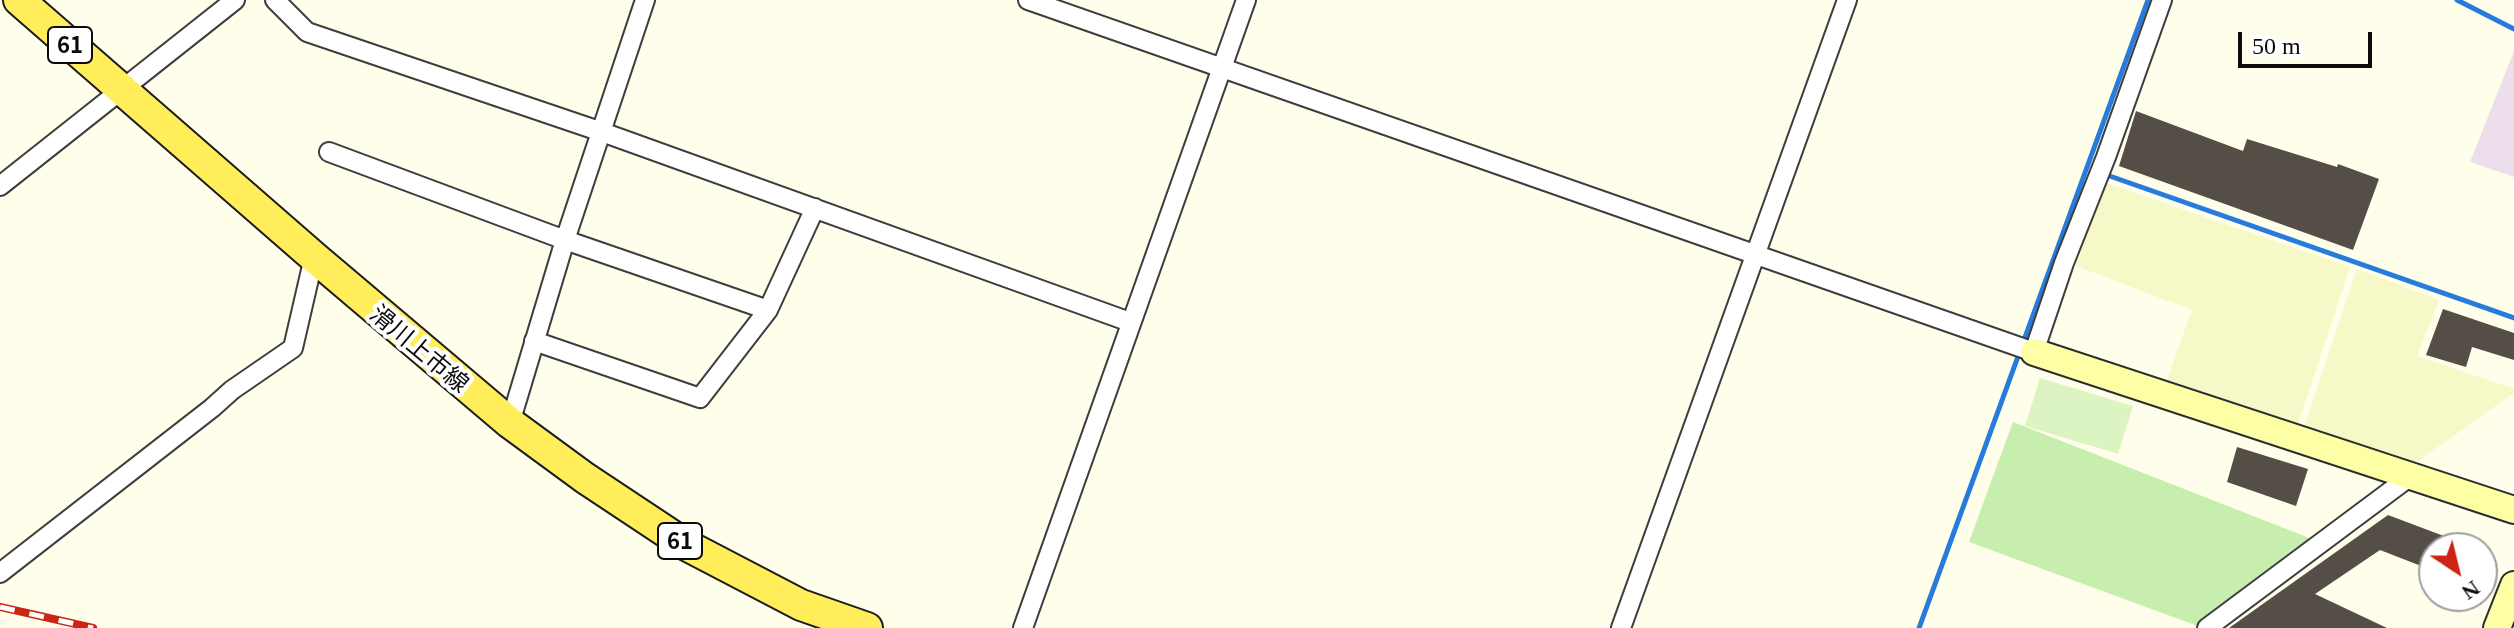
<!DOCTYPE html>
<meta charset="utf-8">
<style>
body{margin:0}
#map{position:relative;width:2514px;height:628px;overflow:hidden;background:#fffeea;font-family:Georgia,serif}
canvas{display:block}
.north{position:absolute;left:2418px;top:532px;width:80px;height:80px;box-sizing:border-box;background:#fff;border:2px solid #9d9d9d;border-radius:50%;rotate:145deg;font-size:22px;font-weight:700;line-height:32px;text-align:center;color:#0b0b0b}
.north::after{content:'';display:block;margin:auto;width:28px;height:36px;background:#ca2515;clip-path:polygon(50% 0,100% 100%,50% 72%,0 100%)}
.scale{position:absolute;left:2238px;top:32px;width:134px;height:36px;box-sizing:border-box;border:4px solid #0b0b0b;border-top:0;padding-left:10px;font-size:24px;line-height:28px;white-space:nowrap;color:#0b0b0b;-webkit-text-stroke:6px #fff;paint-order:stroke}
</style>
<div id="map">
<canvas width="2514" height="628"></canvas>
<div class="north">N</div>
<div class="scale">50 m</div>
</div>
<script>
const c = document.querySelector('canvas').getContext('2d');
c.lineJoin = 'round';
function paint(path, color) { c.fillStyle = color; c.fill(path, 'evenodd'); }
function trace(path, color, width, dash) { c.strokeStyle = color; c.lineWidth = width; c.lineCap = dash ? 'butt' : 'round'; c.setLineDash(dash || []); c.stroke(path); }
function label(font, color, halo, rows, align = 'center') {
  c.font = font + ' Georgia,"Noto Sans JP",serif'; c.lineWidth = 8; c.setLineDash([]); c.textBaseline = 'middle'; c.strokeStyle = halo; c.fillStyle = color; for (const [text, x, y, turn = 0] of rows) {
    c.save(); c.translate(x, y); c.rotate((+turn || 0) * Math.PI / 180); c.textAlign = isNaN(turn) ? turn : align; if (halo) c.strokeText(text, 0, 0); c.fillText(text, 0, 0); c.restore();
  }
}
paint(new Path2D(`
 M2514,51V177L2470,162Z`), '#ecdeeb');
paint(new Path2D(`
 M2106,183L2350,267L2294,436L2163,391L2192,310L2076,266Z
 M2357,269L2439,300L2417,356L2514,389V393L2400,474L2300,439Z`), '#f6f8c7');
paint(new Path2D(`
 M2013,422L2312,539L2195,625L1969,542Z`), '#c7eeaf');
paint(new Path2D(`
 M2040,378L2133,406L2118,454L2025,426Z`), '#dcf4c2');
trace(new Path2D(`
 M2457,0L2514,29
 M2104,174L2514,318
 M1919,628L2148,0`), '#277bdc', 5);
paint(new Path2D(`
 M2136,111L2243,151L2247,139L2337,167L2338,164L2379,179L2353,250L2119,166Z
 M2443,309L2514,333V360L2472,347L2466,367L2426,355Z
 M2237,447L2308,469L2296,506L2227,482Z
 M2388,515L2473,547L2434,548V571L2380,550L2315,594L2387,628H2229Z`), '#554e47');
const street = new Path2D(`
 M275,0L307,32L602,132L1130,322
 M1028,0L2034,352L2064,263L2106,157L2162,0
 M329,152L565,240L768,310
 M0,186L235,0
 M534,341L700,398L768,310L815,208
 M510,423L565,240L645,0
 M0,573L212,408L232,390L293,348L314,257
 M1023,628L1246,0
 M1621,628L1847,0
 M2207,628L2412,475`);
const secondary = new Path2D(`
 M2034,352L2514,510
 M2497,628L2514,585`);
const primary = new Path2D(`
 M19,0L314,257L510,423L585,478L686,545L801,605L867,628`);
trace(street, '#3e3e3e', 22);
trace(secondary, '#2d2d2d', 30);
trace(primary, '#1c1c1c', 34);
trace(street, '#fff', 18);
trace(secondary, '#fdffa5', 26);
trace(primary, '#ffed5a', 30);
const rail = new Path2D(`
 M0,607L93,628`);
trace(rail, '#ca2515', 8);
trace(rail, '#fff', 5, [15]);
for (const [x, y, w] of [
 [70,45,44],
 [680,541,44]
]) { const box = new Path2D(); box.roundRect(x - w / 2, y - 18, w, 36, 6); c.fillStyle = '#fff'; c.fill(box); trace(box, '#0b0b0b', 2); }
label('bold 22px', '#0b0b0b', null, [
 ["61",70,45],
 ["61",680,541]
]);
label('24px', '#0b0b0b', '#fff', [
 ["滑川上市線",420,348,40]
]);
</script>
